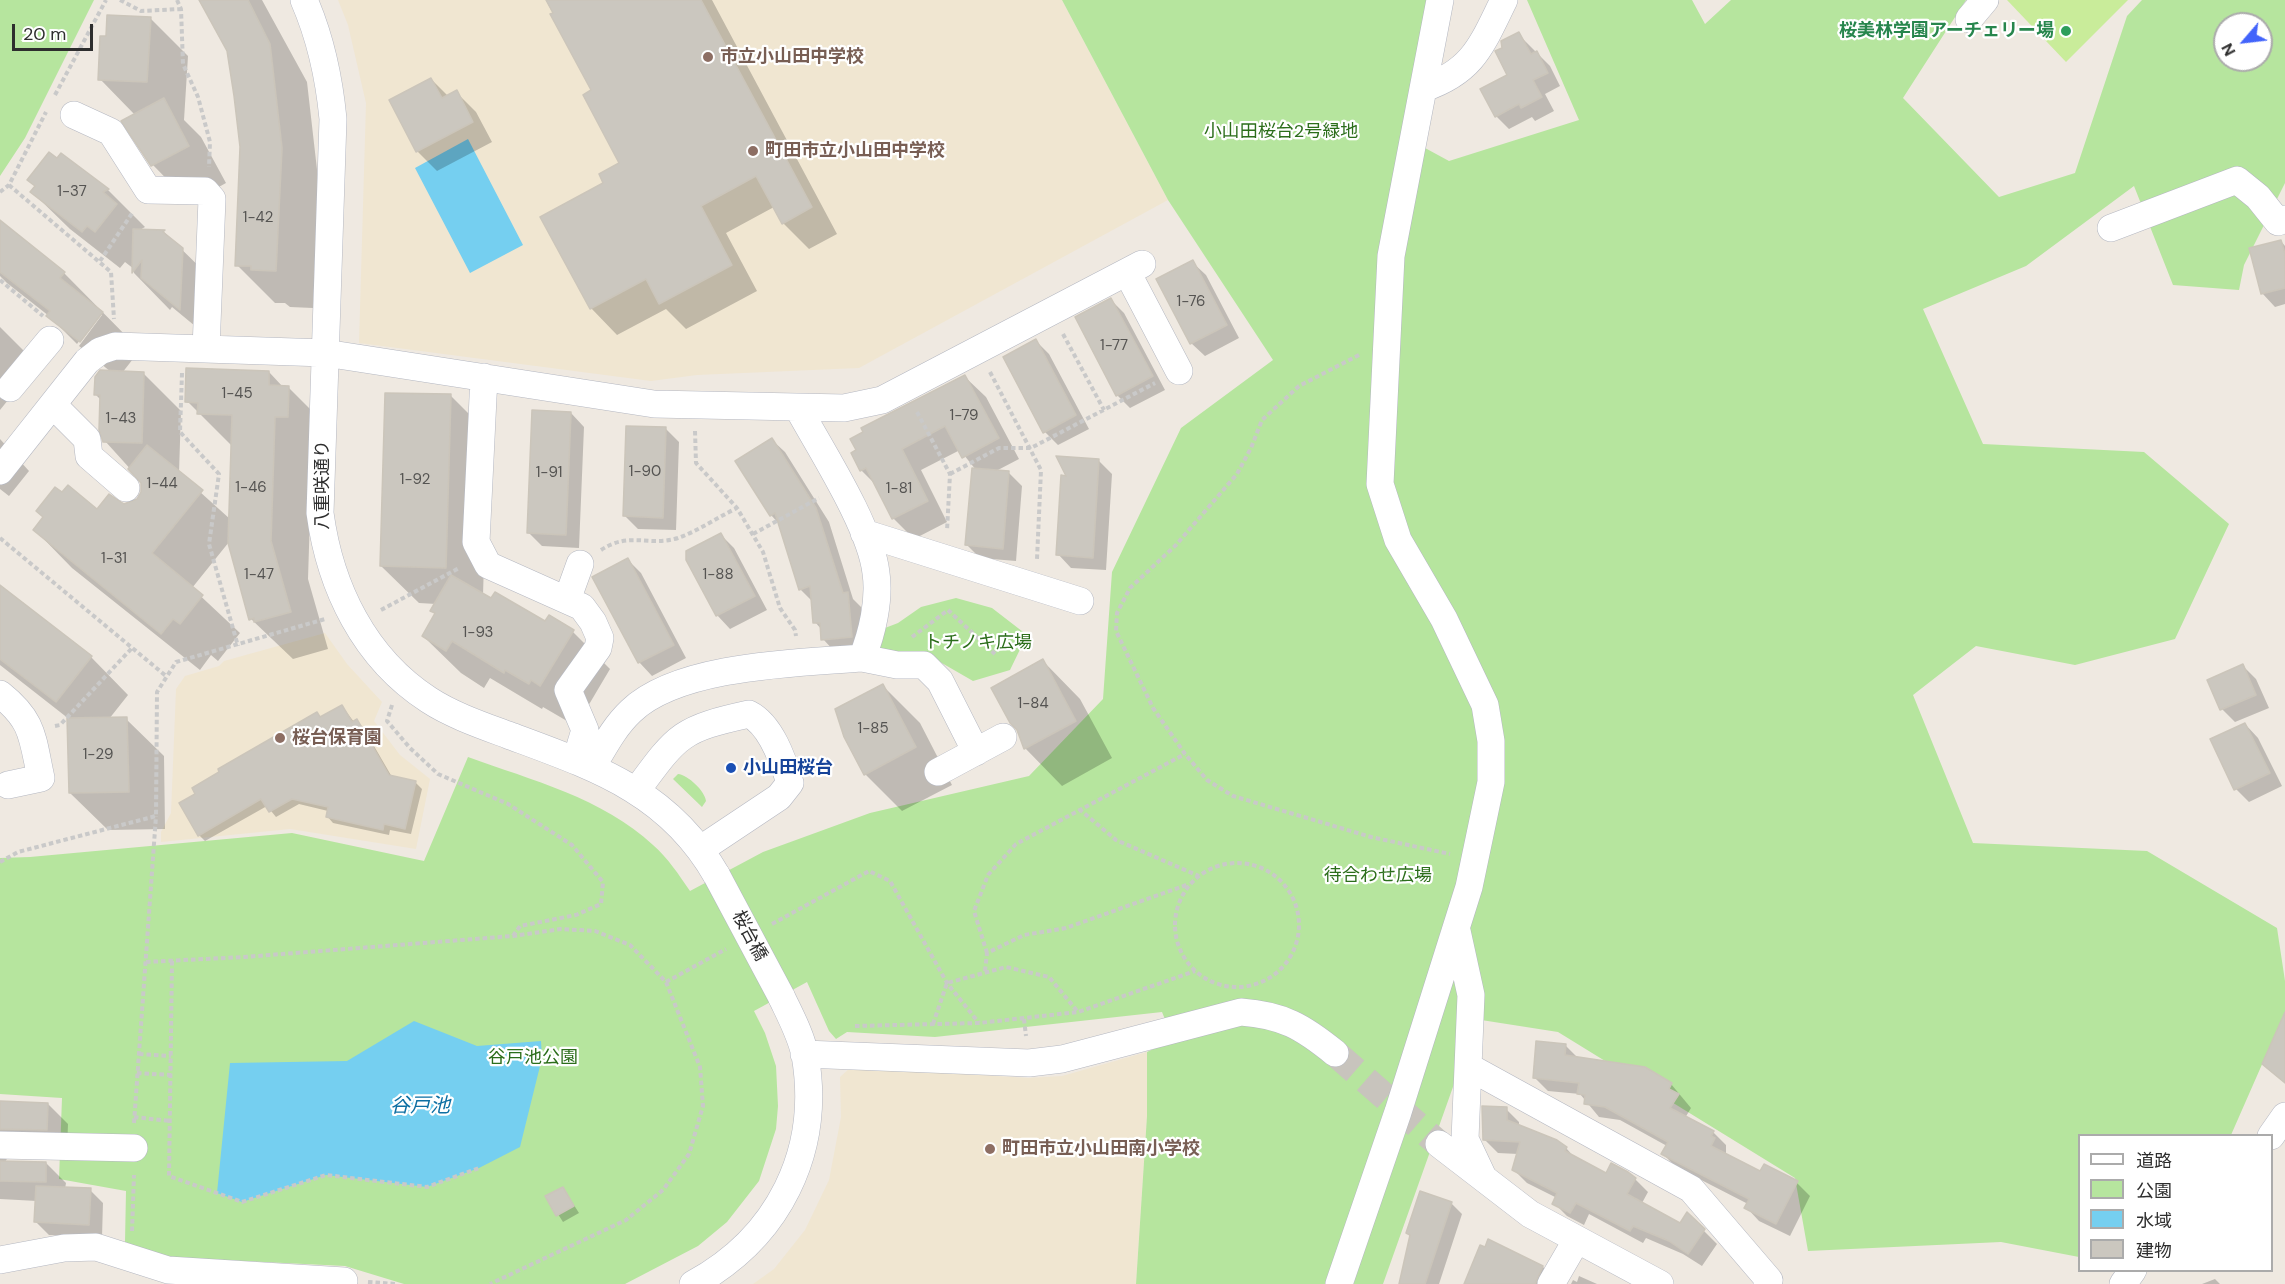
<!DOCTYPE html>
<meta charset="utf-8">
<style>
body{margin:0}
#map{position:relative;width:2285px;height:1284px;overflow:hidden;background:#efe9e1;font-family:"DM Sans","Noto Sans JP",sans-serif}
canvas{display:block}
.legend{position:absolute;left:2078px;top:1134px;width:195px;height:138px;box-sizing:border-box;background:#fff;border:2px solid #ababab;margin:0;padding:8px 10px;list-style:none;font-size:18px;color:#2e2e2e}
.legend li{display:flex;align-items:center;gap:12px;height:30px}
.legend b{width:30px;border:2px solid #ababab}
.north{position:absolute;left:2213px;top:12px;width:60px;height:60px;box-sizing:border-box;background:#fff;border:2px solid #ababab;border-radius:50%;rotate:242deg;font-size:16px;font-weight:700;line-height:24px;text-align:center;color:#2e2e2e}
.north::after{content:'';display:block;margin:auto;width:21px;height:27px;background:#4264fb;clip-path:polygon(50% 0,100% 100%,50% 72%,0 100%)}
.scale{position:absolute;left:12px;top:24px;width:81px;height:27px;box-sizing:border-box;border:3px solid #2e2e2e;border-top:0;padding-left:8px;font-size:18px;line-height:21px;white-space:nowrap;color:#2e2e2e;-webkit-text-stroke:4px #fff;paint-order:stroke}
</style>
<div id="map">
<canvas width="2285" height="1284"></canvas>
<ul class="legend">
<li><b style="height:8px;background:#fff"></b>道路</li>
<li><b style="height:16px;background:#b6e59e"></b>公園</li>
<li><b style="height:16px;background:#75cff0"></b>水域</li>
<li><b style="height:16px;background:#cbc7bf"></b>建物</li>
</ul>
<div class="north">N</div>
<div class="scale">20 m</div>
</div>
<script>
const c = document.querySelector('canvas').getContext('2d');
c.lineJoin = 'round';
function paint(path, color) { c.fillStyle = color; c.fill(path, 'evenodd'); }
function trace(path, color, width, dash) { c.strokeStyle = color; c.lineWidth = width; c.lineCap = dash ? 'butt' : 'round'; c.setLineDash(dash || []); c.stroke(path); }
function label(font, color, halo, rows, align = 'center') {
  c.font = font + ' "DM Sans","Noto Sans JP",sans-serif'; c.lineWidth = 4.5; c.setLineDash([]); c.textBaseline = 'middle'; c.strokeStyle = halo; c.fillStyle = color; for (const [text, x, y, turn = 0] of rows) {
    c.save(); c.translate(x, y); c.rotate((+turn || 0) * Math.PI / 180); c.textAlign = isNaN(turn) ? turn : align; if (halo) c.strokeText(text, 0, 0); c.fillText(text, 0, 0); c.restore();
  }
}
paint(new Path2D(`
 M338,0H1062L1168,200L859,368L697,375L651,381L359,343L366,103L348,25Z
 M325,633L347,664L382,702L374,721L400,755L430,779L416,849L290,829L161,842V832L171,813L176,689L185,676L219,666L224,661Z
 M1147,1052V1116L1136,1284H753L774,1269L805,1230L829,1180L841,1117L840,1077L851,1067L1028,1078L1062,1076Z`), '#f0e6d1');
paint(new Path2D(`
 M0,0H94L25,138L0,176Z
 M1062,0H1426L1424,88L1414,142L1449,161L1579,120L1527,0H1692L1705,24L1731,0H1966L1903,98L1999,197L2075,173L2127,16L2142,0H2285V183L2244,265L2239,290L2173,285L2134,186L2026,266L1923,309L1983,444L2144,452L2229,524L2175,639L2075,665L1976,646L1913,695L1973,843L2147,851L2277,928L2285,981V1012L2231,1135L2080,1136L2079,1257L2001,1242L1808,1251L1795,1178L1558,1032L1462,1017L1459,1070L1383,1284H1136L1147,1116V1052L1173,1039L1162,1012L935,1037L847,1032L836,1039L829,1031L807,982L754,1011L765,1033L776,1066L778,1106L776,1129L759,1181L727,1222L698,1246L625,1284H404L345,1266L163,1257L125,1242L126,1191L59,1179L62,1098L0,1094V858L30,857L292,833L424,861L468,757C531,780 603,798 653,845C668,858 679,875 690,891L763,852L870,813L1029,776L1103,699L1112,572L1181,428L1273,360L1168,200ZM2225,24H2261V60H2225Z
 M956,598L992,608L1027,635L1010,670L973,681L921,651L897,665L862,658L872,633L898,623L921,607Z
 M678,774C688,775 705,791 706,801L702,807L673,779Z`), '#b6e59e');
paint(new Path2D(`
 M2007,0H2128L2066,62Z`), '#c9ec9a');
paint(new Path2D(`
 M468,139L523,245L470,273L415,168Z
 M414,1021L477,1046L541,1041L542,1058L520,1147L479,1168L427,1187L326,1175L242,1202L217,1193L230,1063L347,1061Z`), '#75cff0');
paint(new Path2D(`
 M201,0H262L307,82L319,187L313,308L290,307L285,303H275L237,265L242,147L229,51Z
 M546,0H712L837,234L809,249L783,223L774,207L726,233L757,291L686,329L666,309L617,335L591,308L605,184L621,164L593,91Z
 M151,19L188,56L184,120L201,137L226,183L190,203L153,165L123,121L135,115L100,79L108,38Z
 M1518,34L1550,66L1560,86L1545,94L1554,111L1535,121L1532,117L1509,129L1496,116L1509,76L1504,48Z
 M431,79L448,96L456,92L476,112L492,142L437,171L417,151Z
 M62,155L108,190L145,227L138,231L164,232L220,287L218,345L172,307L170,310L134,273V269L125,262L120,268L70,229L32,192Z
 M0,222L64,273L140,350L122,373L144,374L181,411L179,473L230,519L233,447L187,401L269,372L283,387H288L326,425L312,453L308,579L328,649L293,659L251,619L229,542L192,588L240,633L218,661L211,655L200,670L72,568L35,530L140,499L143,483L105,441L102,401L96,395L111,372L79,346L102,315H98L77,344L49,316L7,283L0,276Z
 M2281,241L2285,246V304L2275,307L2262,293Z
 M1192,262L1206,275L1239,338L1205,356L1191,343Z
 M1111,300L1124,313L1165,390L1130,408L1117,395Z
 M0,327L37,364L0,410Z
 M1036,341L1049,354L1089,429L1058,445L1045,432Z
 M965,377L986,397L1019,459L996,471L1009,473L1022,486L1016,561L980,558L967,545L976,470L960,450L921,470L947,522L914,539L893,518L876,485L861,470Z
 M450,395L488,433L483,595L546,624L573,632L610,669L578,723L567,721L543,707L542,709L490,678L484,688L461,673L423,636L436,614L432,610L436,604L419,603L381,566Z
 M571,413L584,427L579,548L542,546L529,533Z
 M666,429L679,442L676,530L638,529L625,516Z
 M0,439L29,471L9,496L0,489Z
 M772,440L785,452L829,522L853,599L861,607L864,649L835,652L823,639L822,630L815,622L813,602L800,589L780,525L771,515Z
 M1099,461L1112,474L1106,570L1071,568L1058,554L1069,477Z
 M721,535L734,548L767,610L730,629L717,615Z
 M628,560L641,573L686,658L652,676L639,662Z
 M0,587L91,657L128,695L109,719H126L164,756L165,829L108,830L70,793L69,719L0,665Z
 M1043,661L1080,699L1112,758L1062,786L1025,748Z
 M2243,666L2256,679L2269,708L2235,722L2222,709Z
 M882,685L920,723L952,785L902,811L865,774Z
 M342,706L354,722L356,721L363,727L392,777L415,782L422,789L411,834L390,830L389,835L333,823L327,816L328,811L299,804L276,817L267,806L205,841L199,835L321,718Z
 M2245,724L2258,738L2282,786L2249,802L2236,789Z
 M1566,1046L1579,1059L1671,1084L1691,1108L1685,1118L1713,1132L1726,1145V1156L1761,1173L1797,1183L1810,1196L1790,1236L1759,1221L1746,1207L1748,1204L1676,1167L1663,1154L1667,1146L1620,1120L1599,1117L1580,1094L1548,1091L1535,1078Z
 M0,1102L48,1104L68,1124L67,1150L12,1151L5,1162L46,1163L66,1183L65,1189L90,1190L103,1203L102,1237L49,1235L36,1222L37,1201L0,1199Z
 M1506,1109L1519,1122V1126L1566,1148L1576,1159L1607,1175L1635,1179L1648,1192L1642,1203L1680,1225L1687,1214L1717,1244L1702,1266L1683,1254L1646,1238L1643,1243L1589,1214L1584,1225L1567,1216L1554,1203L1557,1198L1527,1183L1514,1170L1518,1154L1498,1153L1485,1140Z
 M563,1188L579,1213L563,1222L547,1197Z
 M1451,1203L1462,1214L1439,1284H1401L1411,1236L1408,1233Z
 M1543,1267L1553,1277L1550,1284H1466Z
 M1579,1276L1597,1284H1571L1573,1280L1577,1282Z
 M2215,1279L2220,1284H2202Z`), '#0003');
const building = new Path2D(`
 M199,0H248L270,44L282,148L276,271L251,270V266H235L240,147L234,96L227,51Z
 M546,0H701L812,207L782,224L756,176L701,206L732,265L659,304L646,279L590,309L540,217L603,183L599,174L619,163L583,95L591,90L550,14L553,13Z
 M107,15L151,17L147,82L98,80L100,36H106Z
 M1519,32L1531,54L1537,51L1548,73L1533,80L1542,97L1521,108L1519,104L1495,117L1480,89L1507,75L1495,51L1502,48L1501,41Z
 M431,78L442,98L457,90L473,122L416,152L389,100Z
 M164,98L189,146L151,166L121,121Z
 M49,152L57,158L61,153L109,189L103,192L117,204L95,232L87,226L82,232L30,192L35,186L27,180Z
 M0,220L65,272L60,278L103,312L80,342L46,316L50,311L0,272Z
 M133,229L165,230L163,232L183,248L180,310L141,278L142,260L132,273Z
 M2281,240L2285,254V288L2261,294L2249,248Z
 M1193,260L1227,325L1190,344L1156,279Z
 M1111,298L1153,376L1116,396L1075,317Z
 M1036,339L1076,415L1043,433L1003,357Z
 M186,368L269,371V385L289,386L288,417H275L271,541L291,612L254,622V618L249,620L228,543L232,415L197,414L198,403L185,402Z
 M100,370L144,372L142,443L103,442L99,430L100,395H94L95,377Z
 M965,375L999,438L962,458L945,426L902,449L928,501L892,519L866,468L860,471L851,453L856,450L850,439L863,432L861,428Z
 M385,393L451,394L446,568L380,566Z
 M532,410L571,412L566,535L527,533Z
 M626,426L666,427L663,518L623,516Z
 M772,438L816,508L843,593L848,592L852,637L821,640L820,623H813L810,586L799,590L775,513L770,516L735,461Z
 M147,445L203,490L152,553L203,595L180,624L173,619L161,634L33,530L43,517L36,511L55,487L62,492L68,485L97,509L109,494L124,504L137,499L141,492V483L128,469Z
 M1056,456L1099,459L1093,558L1056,555L1061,475L1066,476Z
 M972,468L1009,471L1003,549L965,545Z
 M721,533L755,596L716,616L686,560V551Z
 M628,558L674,645L638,663L592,577Z
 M451,575L491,598L495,592L545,621L549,615L574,630L540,686L531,680L529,684L505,670L504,673L452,641L446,651L422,636L435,613L430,611Z
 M0,585L92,656L56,702L0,659Z
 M1043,659L1076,721L1024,749L1017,730L1010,723L991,688Z
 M2243,664L2256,695L2220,710L2207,680Z
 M883,684L916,747L864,775L844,737L835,709Z
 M342,705L352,722L357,719L389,775L416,781L405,829L384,824L383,830L326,817L328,807L292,799L269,812L261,799L198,836L179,803L195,794L192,788L219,772L218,769L317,712L320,717Z
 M127,717L129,792L69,793L67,718Z
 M2245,723L2270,773L2234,790L2210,739Z
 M2285,1012V1083L2262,1064Z
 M1536,1041L1566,1044L1565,1055L1645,1067L1672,1083L1669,1089L1679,1094L1670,1108L1714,1131L1711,1136L1715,1138L1711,1146L1760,1171L1764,1164L1798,1181L1776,1224L1744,1208L1749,1199L1661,1154L1668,1142L1605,1107L1584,1104L1585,1095L1577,1094L1579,1083L1533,1078Z
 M0,1101L48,1103L47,1130L0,1129Z
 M1482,1106L1507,1107V1120L1557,1140L1567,1147L1565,1151L1606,1173L1611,1163L1628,1172L1636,1178L1627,1194L1680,1223L1687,1212L1705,1229L1688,1254L1669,1241L1633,1226L1630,1231L1576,1203L1570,1213L1552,1204L1557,1193L1512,1170L1520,1142L1483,1140Z
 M0,1161L46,1162V1182L0,1181Z
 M36,1186L91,1188L89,1225L34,1222Z
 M563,1187L574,1206L556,1216L545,1196Z
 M1420,1191L1452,1202L1425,1284H1399L1410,1235L1406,1233Z
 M1488,1239L1543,1266L1535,1284H1464L1480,1245L1485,1247Z`);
paint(building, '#cbc7bf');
trace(building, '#cbc5ba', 1.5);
trace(new Path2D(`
 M1335,1053L1439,1144`), '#c8c4bd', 27, [27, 14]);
const minor = new Path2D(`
 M304,0C321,39 329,77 333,119L320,513C330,587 364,658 429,700C452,715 481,725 508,735C594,767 669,791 717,876
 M1969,19L1985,0
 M1424,88C1474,71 1482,44 1504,0
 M74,115L111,132L148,190L205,191L212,199L206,349
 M2111,228L2237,180L2258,197L2278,222L2285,219
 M1127,272L1179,371
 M484,377L476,542L488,565L582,607L593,622L600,638L598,648L568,690L585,730L576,760
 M10,388L50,340
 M53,405L87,439L89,456L126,488
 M0,471L87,361L100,351L115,346L325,353L654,404L844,408L882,400L1142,264
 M864,533L1080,601
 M567,600L580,564
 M862,658L897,665H924L940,681L976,752
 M0,694C34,721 32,737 41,778L8,785
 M592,767C604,747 614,727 631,711C679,665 798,663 862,658C872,634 880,600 876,573C871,527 821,450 798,408
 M938,772L1003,737
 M637,790C678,734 681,729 749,714C771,725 783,760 790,783L779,797L701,849
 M1457,931L1471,995L1465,1139L1482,1175
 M804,1054L1029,1063L1062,1059L1241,1012C1283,1015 1303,1027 1335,1053
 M1469,1067L1691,1189L1769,1280L1767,1284
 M2271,1136L2285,1116
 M1439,1144L1530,1214L1660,1284
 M0,1145L134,1148
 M0,1260L64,1248L96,1247L168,1270L344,1281
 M693,1284C778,1238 822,1152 805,1055C801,1035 790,1015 781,996
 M1339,1284L1398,1112L1469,887L1491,782V741L1485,705L1444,619L1398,540L1380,484L1391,256L1440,0
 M1551,1284L1576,1241
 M2123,1284L2133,1270`);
trace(minor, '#b4b7c1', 28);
trace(new Path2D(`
 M120,0L141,11L181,9
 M177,0L181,9L183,64L198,97L210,142L209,167
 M55,95L106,0
 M9,185L111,272L114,319
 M0,192L9,185L46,112
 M100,261L133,212
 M0,280L43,316
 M1063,334L1104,410
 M1359,355L1299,386L1262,420L1251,448L1237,474L1176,545L1130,588L1117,613L1116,631L1153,708L1185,754L1207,780L1233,796L1371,837L1450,854
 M990,372L1041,470L1037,559
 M182,373L180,432L219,474L209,544L238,646
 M917,412L950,474L947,531
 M695,431L696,463L737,508
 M950,474L999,448H1031L1155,383
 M753,534L819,498
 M0,538L166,676
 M601,550C630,531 649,547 678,538C698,531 718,517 737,508L763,552L780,608L795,630L796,636
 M381,610L459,568
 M912,637L948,610L995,654
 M392,705L387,721L410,748L438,774L508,804L572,845L603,882L601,904L576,915L520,926L513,936
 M55,726L60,725L132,648
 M1079,809L1116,840L1199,876
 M0,862L18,852L156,816L157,692L176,662L325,619
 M1175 925a62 62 0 1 1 124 0a62 62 0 1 1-124 0Z
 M772,924L869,871L890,881L947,983L979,1023
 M987,953L974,911L988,875L1016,844L1185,754
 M172,961L169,1176L242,1202L326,1175L427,1187L479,1168
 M146,962L244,957L513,936L561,929L595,931L630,945L666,982L700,1067L703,1106L689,1154L663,1190L626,1220L490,1284
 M985,971L987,953L1024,935L1066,928L1189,884
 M666,982L726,949
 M1024,1019L1026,1036
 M933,1024L947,983L1006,967L1049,977L1078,1012
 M855,1026L979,1023L1078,1012L1195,971
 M139,1054L171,1056
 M137,1073L171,1075
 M134,1117L170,1121
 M134,1123L156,816
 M132,1231L134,1175
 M368,1282L396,1284`), '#c9c9c9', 4, [4.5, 3]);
trace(minor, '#fff', 27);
const minorBridge = new Path2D(`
 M717,876L781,996`);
trace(minorBridge, '#b4b7c1', 28, []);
trace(minorBridge, '#fff', 27);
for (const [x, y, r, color] of [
 [2066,31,6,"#2e9e5b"],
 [708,57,6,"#8d6e63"],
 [753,151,6,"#8d6e63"],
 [280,738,6,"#8d6e63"],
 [731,768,6,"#1a4fb4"],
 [990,1149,6,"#8d6e63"]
]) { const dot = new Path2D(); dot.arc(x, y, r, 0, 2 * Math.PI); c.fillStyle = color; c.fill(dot); trace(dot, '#fff', 2); }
label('15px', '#555452', null, [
 ["1-37",72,192],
 ["1-42",258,218],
 ["1-76",1191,302],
 ["1-77",1114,346],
 ["1-45",237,394],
 ["1-79",964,416],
 ["1-43",121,419],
 ["1-90",645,472],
 ["1-91",549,473],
 ["1-92",415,480],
 ["1-44",162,484],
 ["1-46",251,488],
 ["1-81",899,489],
 ["1-31",114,559],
 ["1-47",259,575],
 ["1-88",718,575],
 ["1-93",478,633],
 ["1-84",1033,704],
 ["1-85",873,729],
 ["1-29",98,755]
]);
label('bold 18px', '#27864d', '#fff', [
 ["桜美林学園アーチェリー場",2054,31]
], 'right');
label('bold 18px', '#785e54', '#fff', [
 ["市立小山田中学校",720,57],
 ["町田市立小山田中学校",765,151],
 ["桜台保育園",292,738],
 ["町田市立小山田南小学校",1002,1149]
], 'left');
label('18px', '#2c6e1b', '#fff', [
 ["小山田桜台2号緑地",1281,132],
 ["トチノキ広場",978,643],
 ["待合わせ広場",1378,876],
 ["谷戸池公園",533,1058]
]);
label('18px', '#2e2e2e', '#fff', [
 ["八重咲通り",323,485,-90],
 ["桜台橋",749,936,62]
]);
label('bold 18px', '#164399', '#fff', [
 ["小山田桜台",743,768]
], 'left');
label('italic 20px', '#0d6fa3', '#fff', [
 ["谷戸池",420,1107]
]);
</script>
